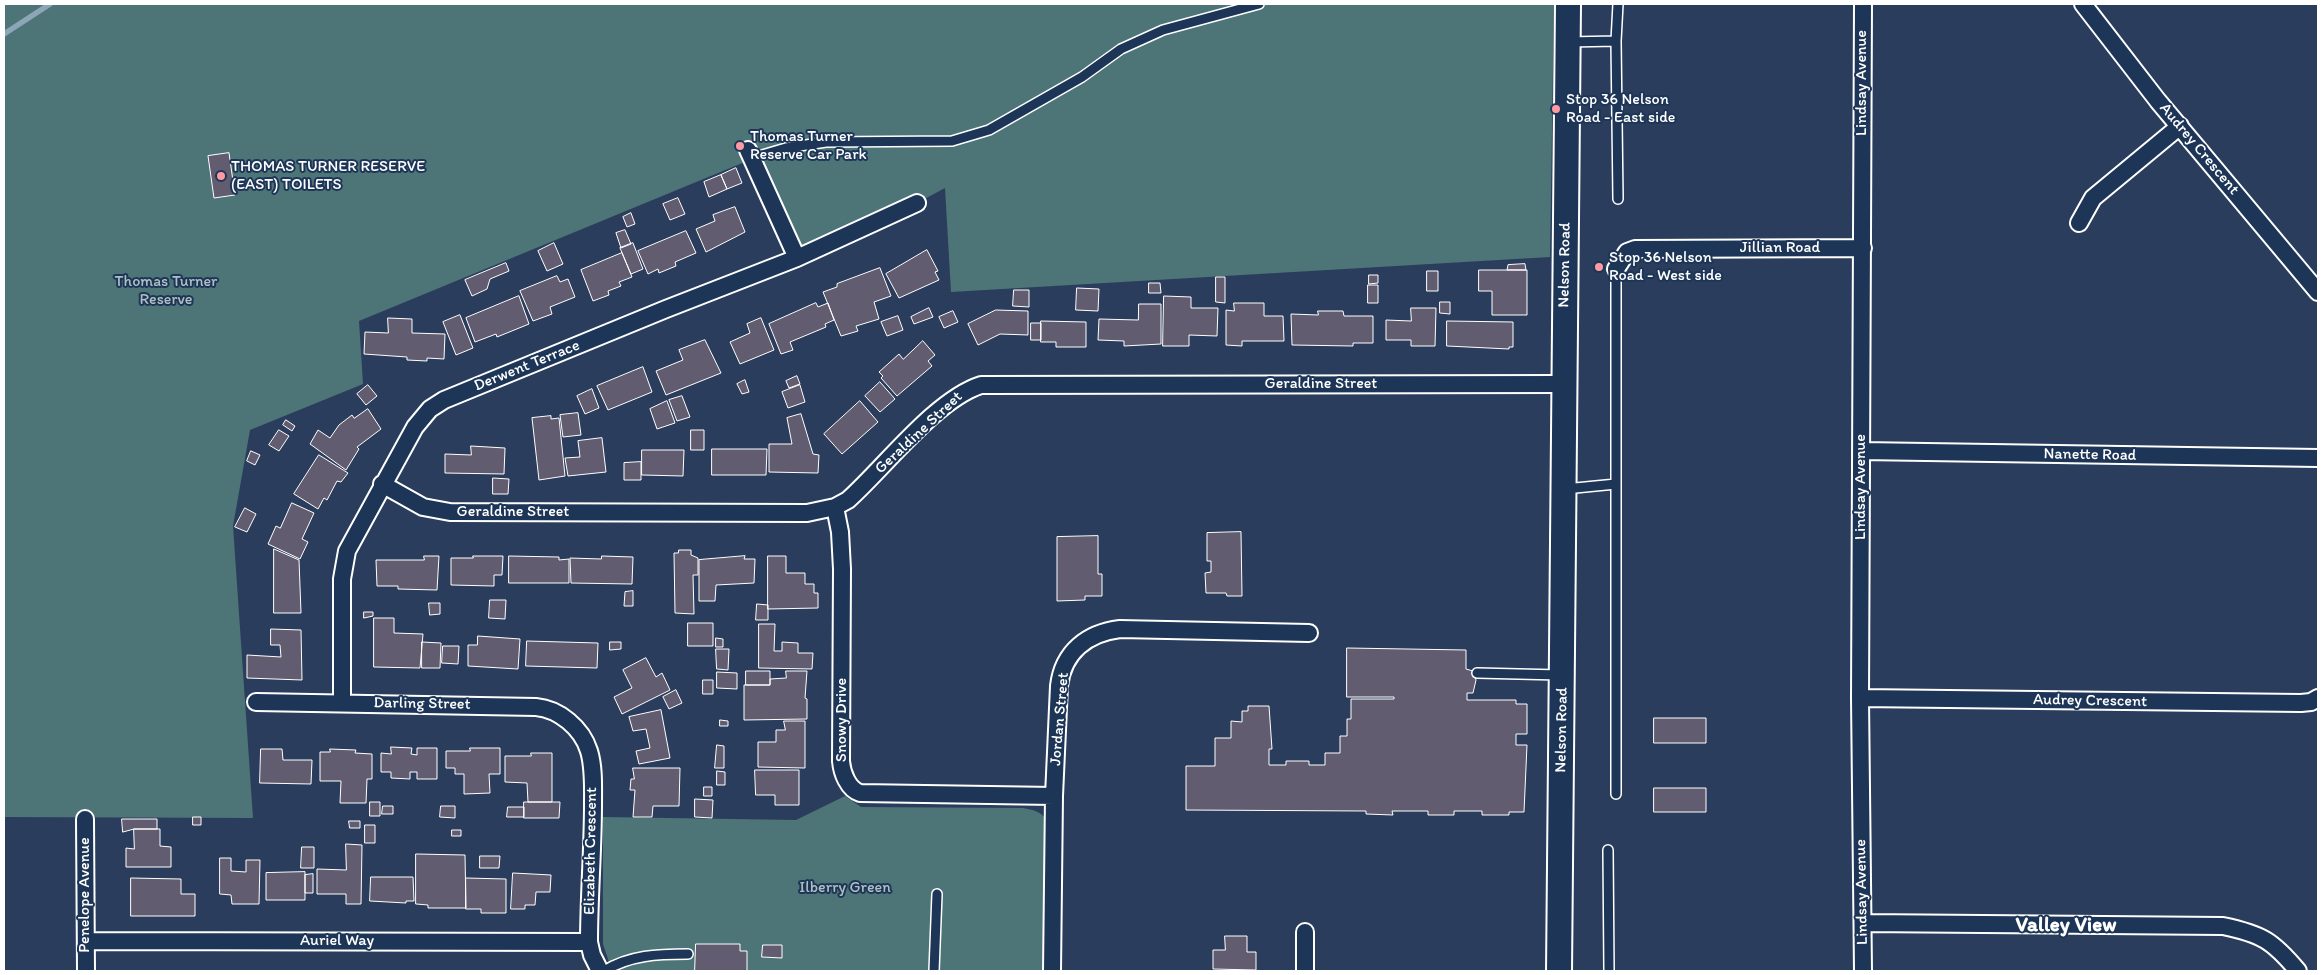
<!DOCTYPE html>
<style>
body{margin:0}
#map{position:relative;width:2322px;height:975px;overflow:hidden;background:#2b3d5c;font-family:Itim,sans-serif}
canvas{display:block}
.frame{position:absolute;inset:0;border:5px solid #fff;pointer-events:none}
</style>
<div id="map">
<canvas width="2322" height="975"></canvas>
<div class="frame"></div>
</div>
<script>
const c = document.querySelector('canvas').getContext('2d');
c.lineJoin = 'round';
function paint(path, color) { c.fillStyle = color; c.fill(path, 'evenodd'); }
function trace(path, color, width, dash) { c.strokeStyle = color; c.lineWidth = width; c.lineCap = dash ? 'butt' : 'round'; c.setLineDash(dash || []); c.stroke(path); }
function label(font, color, halo, rows, align = 'center') {
  c.font = font + ' Itim,sans-serif'; c.lineWidth = 4; c.setLineDash([]); c.textBaseline = 'middle'; c.strokeStyle = halo; c.fillStyle = color; for (const [text, x, y, turn = 0] of rows) {
    c.save(); c.translate(x, y); c.rotate((+turn || 0) * Math.PI / 180); c.textAlign = isNaN(turn) ? turn : align; if (halo) c.strokeText(text, 0, 0); c.fillText(text, 0, 0); c.restore();
  }
}
paint(new Path2D(`
 M4,4H1554L1550,257L951,292L945,188L917,203L797,258L752,159L359,321L363,384L250,430L233,526L253,818L4,817Z
 M845,796L861,807L1023,808C1033,810 1041,811 1046,820L1047,971H612L603,944V817L796,820Z`), '#4d7477');
trace(new Path2D(`
 M4,34L50,4`), '#8ca5b7', 5.5);
const building = new Path2D(`
 M229,153L235,195L214,198L208,156Z
 M736,168L742,183L727,189L721,175Z
 M721,175L727,189L709,197L704,182Z
 M678,198L685,214L670,220L663,204Z
 M735,207L745,232L706,252L696,229L715,221L713,215Z
 M631,213L635,224L627,227L623,217Z
 M625,230L631,244L621,248L616,233Z
 M686,231L696,253L675,262L676,266L659,273L658,269L648,274L638,251Z
 M554,243L563,264L547,271L538,251Z
 M633,243L643,269L631,274L620,248Z
 M927,250L938,271L935,272L939,280L899,298L886,274Z
 M622,253L632,277L619,282L621,286L608,291L609,295L593,301L581,270Z
 M506,263L509,271L490,279L487,289L472,296L465,280Z
 M1525,264L1526,270H1507L1508,265Z
 M880,268L891,296L874,302L879,319L856,326L858,331L841,336L823,292L837,287V284Z
 M1479,270H1527V315H1492V291H1479Z
 M1427,271H1438V291H1427Z
 M1369,275H1378V283L1369,284Z
 M557,276L560,282L568,279L575,297L550,307L552,314L533,321L520,291Z
 M1216,277H1225V303L1216,302Z
 M1149,283H1160L1161,293H1149Z
 M1368,285H1378V303H1368Z
 M1077,288L1099,289L1098,311L1076,310Z
 M1014,290H1029V307L1013,306Z
 M519,296L529,324L497,337L496,334L475,342L466,318Z
 M1164,296L1191,297V308H1218L1217,336L1189,335V346H1163Z
 M1440,302H1450V314L1440,313Z
 M816,303L818,307L828,303L834,320L825,324L826,327L790,342L793,350L781,354L769,324Z
 M1234,303H1264V316H1283L1284,341H1242V346L1226,345V310L1234,311Z
 M1139,304H1161V344L1124,346V341L1098,340L1099,319L1138,320Z
 M929,308L933,317L914,324L911,317Z
 M1411,308H1436L1435,346H1411V340H1386V320L1411,321Z
 M996,310L1028,311V335L1000,334L978,345L968,324Z
 M953,311L958,322L944,328L939,317Z
 M1318,311H1343L1344,316H1373V343H1353V346L1292,345L1291,314L1318,315Z
 M460,315L473,348L456,355L443,322Z
 M898,316L903,330L887,336L881,322Z
 M388,318L412,319V333L445,334L444,359L427,358V361L407,360V357L364,354L365,332L388,333Z
 M761,318L774,350L740,364L730,342L750,333L747,324Z
 M1041,321L1086,322V347H1056V342H1041Z
 M1447,321L1513,322V347H1509V349L1447,346Z
 M1031,323H1041V340H1031Z
 M705,340L721,373L666,395L656,371L683,360L679,350Z
 M923,341L935,355L928,361L932,366L897,396L881,378L883,376L879,372L899,354L903,359Z
 M643,367L652,392L608,410L597,386Z
 M797,376L800,384L789,388L786,381Z
 M745,380L749,392L742,394L737,384Z
 M880,382L895,399L880,412L865,396Z
 M368,385L377,396L366,405L357,394Z
 M800,385L805,402L788,408L782,392Z
 M592,389L599,408L585,414L577,396Z
 M682,396L690,417L677,421L669,400Z
 M667,401L675,423L657,429L650,409Z
 M860,401L878,422L842,454L824,434Z
 M368,409L381,429L357,447L359,449L346,470L310,444L318,430L330,438L339,425L352,415L354,418Z
 M578,413L581,435L563,437L560,415Z
 M801,414L813,454L819,455L818,473L769,472V444H792L787,418Z
 M551,416V419L559,418L565,476L539,480L532,418Z
 M286,420L295,426L292,431L283,425Z
 M279,430L289,436L279,451L269,445Z
 M691,430H704V450H691Z
 M602,438L606,472L568,476L565,458L580,457L578,441Z
 M471,446L505,448L504,474L445,473V454L471,455Z
 M712,449H767L766,475H712Z
 M642,450H684L683,476L642,475Z
 M251,451L260,455L255,465L247,461Z
 M319,455L348,473L341,482L337,481L327,500L324,498L318,509L294,494Z
 M641,462V480H624V463Z
 M493,478L509,479L508,494H493Z
 M292,503L314,513L302,539L308,542L300,559L268,544L276,526L280,528Z
 M245,508L256,514L247,532L235,527Z
 M1241,532L1242,596H1227L1226,593H1206L1205,573L1211,572V561H1207V533Z
 M1098,536V574H1102V596H1085V600L1057,601V537Z
 M274,549L299,560L301,613H274Z
 M679,550H691V555L698,558V575H693L694,614L675,613L674,553H678Z
 M424,556H439L437,590L398,589V586H377L376,560H424Z
 M473,556H503L502,575H494V586L451,585V558H473Z
 M509,556L559,557V560L569,559V583H509Z
 M602,556L633,557L632,584L571,583L570,558L601,559Z
 M745,556L744,559H755L754,583L716,585L715,601H699V560Z
 M768,556H786V573H805V584H814V593H818V608L768,609Z
 M633,591V606H624L625,592Z
 M490,600H506L505,619L489,618Z
 M429,603H440V614L430,615Z
 M757,604L768,605V620H756Z
 M364,612H373V616L364,618Z
 M374,618H394V633L423,634L420,668L374,667Z
 M688,623H713V646H688Z
 M759,624H775L774,651H782V642L798,643V653H813L812,669L759,668Z
 M271,629L301,630L302,680L247,678V655L281,657L280,645H271Z
 M478,636L520,639L518,669L468,666V645H477Z
 M716,638L723,639V647H716Z
 M527,641L598,643L597,668L526,666Z
 M422,642L441,643L440,668H422Z
 M610,642H621V649L610,650Z
 M443,646H459L458,664L442,663Z
 M1347,648L1466,650V669L1473,671L1476,680L1473,693H1467V700H1516V704H1527V734H1516V745H1527L1524,812H1509V815H1482V811H1454V815H1428V811H1392L1393,815L1366,814V811L1186,810V766H1215V738H1231V721L1242,722V711H1248V706H1269L1272,749H1269V765H1286V761H1309V765H1325V753H1340V736H1347V719H1351V699H1394V697H1347Z
 M716,649H729L728,670L717,669Z
 M646,658L656,677L662,673L670,690L622,714L614,697L632,688L623,670Z
 M746,671H770V685H746Z
 M786,671H807L805,698L807,699V719L744,720V685H770V679L786,678Z
 M717,672L737,673V689L717,688Z
 M703,680H713V694H703Z
 M676,690L682,703L669,709L663,697Z
 M661,710L670,758L639,764L636,751L650,748L646,729L633,731L629,717Z
 M1654,718H1706V743H1654Z
 M720,720L728,721V726H720Z
 M784,721H805V768L758,767V742H776V730H785Z
 M717,745L724,746V768H715Z
 M391,747L412,748L411,754L417,755V748H437V779H417V772H410V779L391,778V772H381V753L391,754Z
 M470,748H500V774H489L490,793L464,794V774H455V768H446V751H470Z
 M261,749H282L283,760H312L311,784L260,783Z
 M330,749L356,750L355,753L372,754V779H367L366,803H340L341,781H320V752H330Z
 M531,753H552V802H528L527,783L505,782V756H531Z
 M633,768H680L679,806H653L652,817H633L635,790H630L631,779H634Z
 M755,770H799V805H775V795H756Z
 M717,771L725,772V785H717Z
 M704,787H712V796H704Z
 M1654,788H1706V812H1654Z
 M695,799L713,800L712,818L695,817Z
 M370,802H380V816H370Z
 M524,802H560L559,818H524Z
 M383,806H393V814H382Z
 M441,806H455V818L440,817Z
 M508,807H524V817H507Z
 M193,817H201V825H193Z
 M122,819H157V829H134L123,832Z
 M349,821H360V828H350Z
 M365,825H375V843H365Z
 M134,829H160V846L171,847V867H126V848L134,849Z
 M452,830H461V836H452Z
 M346,844L362,845L361,904H346V894H317V869L346,870Z
 M302,847H314V868H301Z
 M416,854L465,855L466,908H428V905L416,904Z
 M480,856H500L499,868H480Z
 M220,858H231V871L246,872V860H260L259,904H232L231,895L220,894Z
 M305,872V900H266V873Z
 M513,873L551,875L550,892H536L535,905H525V909H511Z
 M313,874V893H305V875Z
 M371,877H413L414,901H406V903L370,901Z
 M131,878L181,879V894H195V916H131Z
 M466,878L506,879V913H481V909H466Z
 M1225,936H1247V952H1256V970L1213,969V950H1225Z
 M696,944H740V951H747V971H695Z
 M763,945H782V958L762,957Z`);
paint(building, '#615c6f');
trace(building, '#fff', 1);
const service = new Path2D(`
 M1618,4L1616,41L1618,199
 M1568,42L1616,41
 M752,158L786,148L826,142L952,141L989,130L1082,77L1121,49L1163,30L1259,4
 M1565,489L1616,484
 M1477,673L1560,675
 M1616,794V269
 M1608,850L1609,971
 M604,971C630,955 658,954 688,954
 M934,971L937,894`);
const minor = new Path2D(`
 M1863,4L1860,698L1863,971
 M2083,4L2158,101L2318,292
 M748,150L797,258
 M2079,223L2093,198L2180,126
 M1616,269L1627,252L1635,249L1863,248
 M1861,451L2318,458
 M382,484L423,507L450,512L807,513L835,507L848,500C885,467 935,400 981,385L1564,384
 M835,507L840,532L842,569L841,761C842,773 848,789 860,793L1054,796
 M1860,698L2301,703L2311,702L2318,698
 M256,702L536,707C559,709 582,728 589,751C594,767 593,787 593,804C593,850 589,896 589,942L592,955L600,971
 M342,703V579L347,551L415,427L430,409L444,400L666,309L797,258L917,203
 M85,819L86,971
 M1863,923L2223,926C2262,934 2273,941 2298,971
 M86,941L589,942
 M1052,971L1054,796L1059,686C1063,652 1087,633 1120,629L1309,633
 M1305,971V932`);
const secondary = new Path2D(`
 M1559,971L1568,4`);
trace(service, '#fff', 12);
trace(minor, '#fff', 20);
trace(secondary, '#fff', 28);
trace(service, '#1d3557', 9);
trace(minor, '#1d3557', 16);
trace(secondary, '#1d3557', 24);
for (const [x, y, r, color] of [
 [1556,109,5,"#ff9aa2"],
 [740,146,5,"#ff9aa2"],
 [221,176,5,"#ff9aa2"],
 [1599,267,5,"#ff9aa2"]
]) { const dot = new Path2D(); dot.arc(x, y, r, 0, 2 * Math.PI); c.fillStyle = color; c.fill(dot); trace(dot, '#1d3557', 2); }
label('16px', '#fff', '#1d3557', [
 ["Lindsay Avenue",1862,83,-90],
 ["Audrey Crescent",2199,149,50],
 ["Jillian Road",1780,248],
 ["Nelson Road",1565,265,-89],
 ["Derwent Terrace",527,366,-22],
 ["Geraldine Street",1321,384],
 ["Geraldine Street",919,433,-43],
 ["Nanette Road",2090,455,1],
 ["Lindsay Avenue",1861,487,-90],
 ["Geraldine Street",513,512],
 ["Audrey Crescent",2090,701,1],
 ["Darling Street",422,704,1],
 ["Jordan Street",1060,719,-85],
 ["Snowy Drive",842,720,-90],
 ["Nelson Road",1562,730,-89],
 ["Elizabeth Crescent",591,851,-89],
 ["Lindsay Avenue",1862,892,-91],
 ["Penelope Avenue",85,895,-90],
 ["Auriel Way",337,941]
]);
label('16px', '#fff', '#1d3557', [
 ["Stop 36 Nelson",1566,100],
 ["Road - East side",1566,118],
 ["Thomas Turner",750,137],
 ["Reserve Car Park",750,155],
 ["THOMAS TURNER RESERVE",231,167],
 ["(EAST) TOILETS",231,185],
 ["Stop 36 Nelson",1609,258],
 ["Road - West side",1609,276]
], 'left');
label('16px', '#afc0c2', '#1d3557', [
 ["Thomas Turner",166,282],
 ["Reserve",166,300],
 ["Ilberry Green",845,888]
]);
label('bold 21px', '#fff', '#1d3557', [
 ["Valley View",2066,926]
]);
</script>
